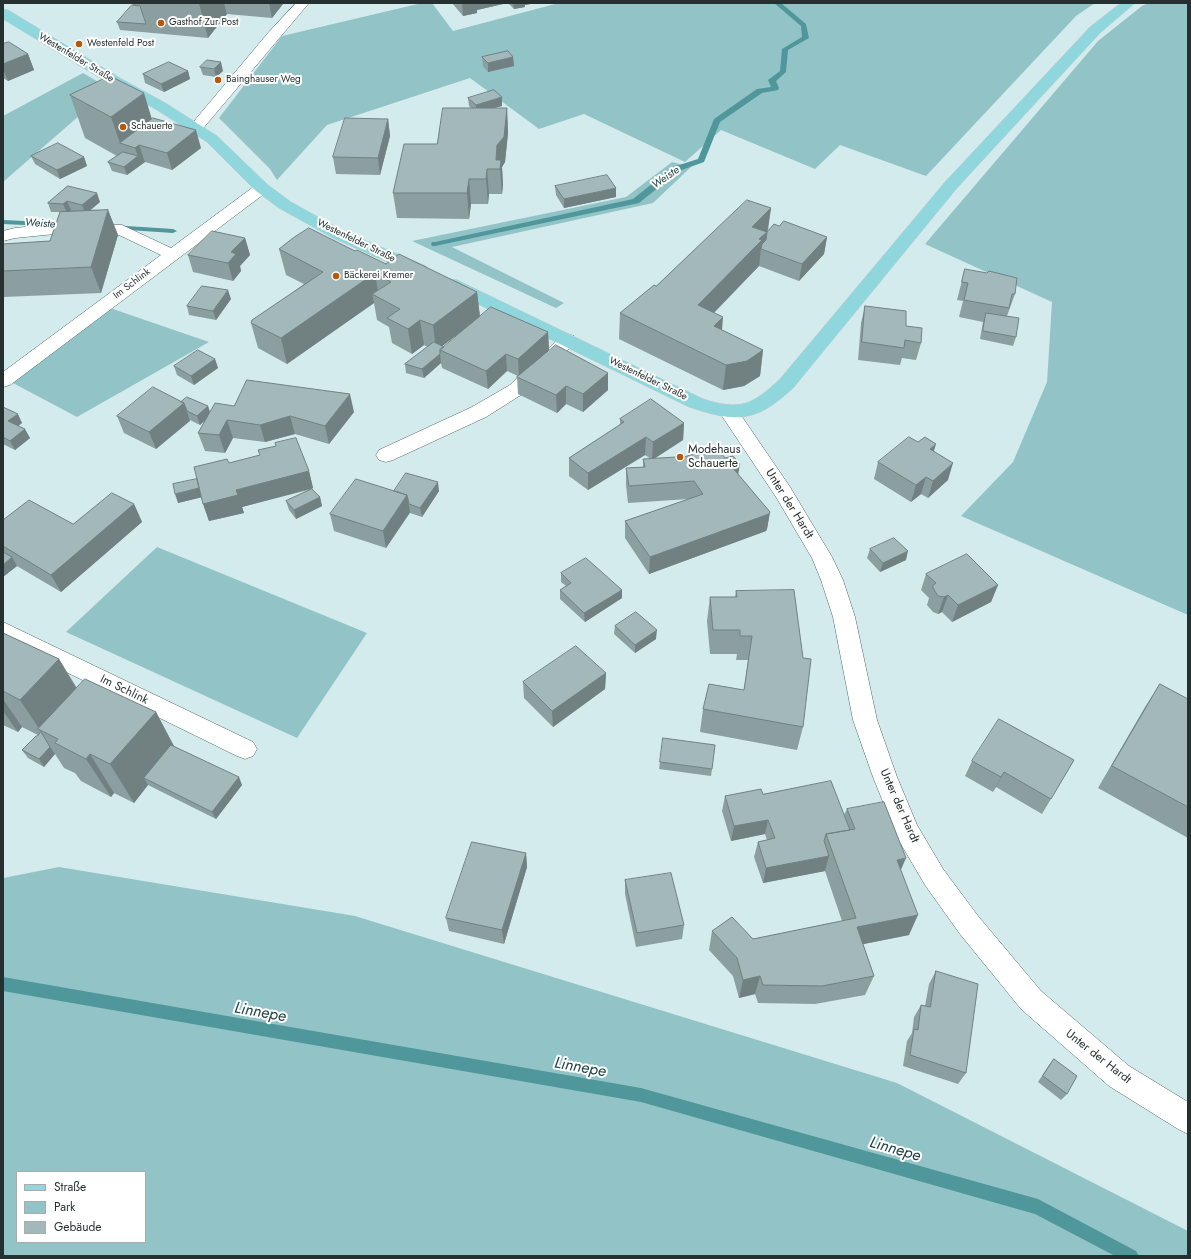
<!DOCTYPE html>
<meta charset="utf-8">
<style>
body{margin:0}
#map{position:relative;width:1191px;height:1259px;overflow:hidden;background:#d4ebed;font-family:Jost,sans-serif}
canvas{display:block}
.frame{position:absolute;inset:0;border:4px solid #273030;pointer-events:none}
.legend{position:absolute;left:16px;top:1171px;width:130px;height:72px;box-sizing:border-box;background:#fff;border:1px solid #a9acac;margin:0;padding:5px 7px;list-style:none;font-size:12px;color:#273030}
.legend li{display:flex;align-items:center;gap:8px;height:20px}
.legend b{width:20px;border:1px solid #a9acac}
</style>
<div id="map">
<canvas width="1191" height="1259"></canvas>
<div class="frame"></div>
<ul class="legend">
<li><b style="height:5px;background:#8fd7dc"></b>Straße</li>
<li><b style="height:11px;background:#92c4c7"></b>Park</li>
<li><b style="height:11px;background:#a2b8ba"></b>Gebäude</li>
</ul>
</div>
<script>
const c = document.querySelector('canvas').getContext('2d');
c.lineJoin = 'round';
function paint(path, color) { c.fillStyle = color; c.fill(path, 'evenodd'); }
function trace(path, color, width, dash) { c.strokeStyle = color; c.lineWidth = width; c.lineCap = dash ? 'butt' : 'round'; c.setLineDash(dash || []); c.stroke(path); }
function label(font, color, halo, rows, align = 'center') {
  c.font = font + ' Jost,sans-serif'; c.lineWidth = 4; c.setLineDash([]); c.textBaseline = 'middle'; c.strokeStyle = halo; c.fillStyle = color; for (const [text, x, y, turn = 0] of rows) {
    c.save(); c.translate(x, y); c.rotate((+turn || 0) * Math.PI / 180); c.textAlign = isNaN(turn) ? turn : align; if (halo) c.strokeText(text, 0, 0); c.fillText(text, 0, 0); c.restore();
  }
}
paint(new Path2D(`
 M422,3H432L453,31L559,3H1095L1076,16L926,176L840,145L815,169L721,130L685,162L584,114L539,129L470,78L327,125L277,180L270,169L219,118L282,36Z
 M1148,3H1188V615L961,516L1013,462L1047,382L1052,302L925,244L1098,41L1142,6Z
 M83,73L110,89L3,182V116Z
 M672,162L691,167L653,203L452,247L564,303L556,308L412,241L626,197Z
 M110,308L209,342L77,417L13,383Z
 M157,547L367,633L297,738L66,632Z
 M59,867L355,916L897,1083L1188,1231V1256H3V878ZM17,1172H145V1242H17Z`), '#92c4c7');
paint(new Path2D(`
 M774,3H781L806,24L809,38L788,50L786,72L776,81L779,88L778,90L762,93L720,122L704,162L679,171L639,203L435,246H432L431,244L432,242H435L633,199L673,167L698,159L714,119L757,89L771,87L768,80L780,71L782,49L802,37L801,26Z
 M3,220L67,223L71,225L67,227L3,224Z
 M111,225L173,229L177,231L173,233L114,229H111Z
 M3,977L641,1088L1038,1199L1136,1251L1139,1256H1115L1035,1214L641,1102L3,991Z`), '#50979c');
const minor = new Path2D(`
 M296,3H309L200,132L195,133L190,132L188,129L190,126L268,33Z
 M262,183L268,185L270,188L268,191L10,385L3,387V372L161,255L119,235L65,233L15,238L3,241V231L15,228L65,223L122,225L171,248L256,185Z
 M568,334L574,336L577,340L574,344L524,393L486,417L393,460L386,462L379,460L376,455L379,450L472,407L510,385L562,336Z
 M729,407L736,408L790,487L832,557L843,580L855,617L877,720L897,777L917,825L943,869L978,916L1041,991L1129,1066L1188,1102V1134L1178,1129L1109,1086L1021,1009L960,934L925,885L898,839L873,777L853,720L833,617L821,580L812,558L776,497L720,413L722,408Z
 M3,622L253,742L257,749L253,756L245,759L237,756L3,641Z`);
const major = new Path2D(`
 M1121,3H1135L1100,33L957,188L794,387C756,423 737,423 689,407L445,288L442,284L445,280L451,279L457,280L703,399C741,411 752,405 780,379L945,182L1090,27Z
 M3,9L8,10L120,78L167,104L217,136L268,185L291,202L345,232L426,266L428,270L426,274L420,275L414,274L333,238L279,208L256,191L207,142L157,110L110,84L3,19Z`);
trace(minor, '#516667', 1);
trace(major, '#c7c9c9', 1);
paint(minor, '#fff');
paint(major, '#8fd7dc');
paint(new Path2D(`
 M132,3H283V4L272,18L227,14L208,38L120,30L117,22L133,5Z
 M452,3H503V4L477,10V13L463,16Z
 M508,3H536L525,5V7L514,9Z
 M3,44L28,54L34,70L8,81L3,78Z
 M482,57H513L514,66L488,72L483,66Z
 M200,67L223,71L216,77L203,75Z
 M188,71L190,79L164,92L145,83L143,74Z
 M70,95L152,119L201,148L172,170L145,162L127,175L112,171L108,162L117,156L85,138Z
 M468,98L502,106L493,108H507L508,133L505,162L502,167L503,185L502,194H489L488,204H471L469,219L397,218L393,193L471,108L469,106Z
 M388,119L390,136L380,175L336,174L333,157Z
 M31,156L84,157L87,166L60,179L35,164Z
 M68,186L100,202L90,210H108L118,235L101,293L3,297V244L50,241L60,212H51L48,203Z
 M555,186L616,197L564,208L556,195Z
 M771,208L768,231L827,237L824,254L799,281L759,266L714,313L722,330L763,350L760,376L744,386L723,390L619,339L620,313L656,286Z
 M245,238L250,255L240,266L241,271L233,281L193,272L188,255Z
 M279,249L355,251L386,264L477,292L480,317L548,332L549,350L537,361L608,373V390L583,412L566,404L557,413L518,394L517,377L518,376L507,371L488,389L442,368L441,363L424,378L406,373L405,364L428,347L424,345L412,354L392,343L389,327L377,320L374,303L287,364L258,348L251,323L304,284L286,275ZM478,319L444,347L442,346Z
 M965,269L1015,294L1007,316L1016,337L1013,346L980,339L983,322L959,317L963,301L957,300Z
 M231,299L216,320L189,315L187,306Z
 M865,306L906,326L921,343L916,360L902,358L900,365L858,360L861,323Z
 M215,359L218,368L194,385L177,375L174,366Z
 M181,402L208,406L210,413L234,406L354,412L329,444L295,434L265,442L233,438L225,453L205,451L198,433L206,419L200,425L190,420L156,449L124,433L117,416Z
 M3,407L22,423L18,426L30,438L15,450L3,444Z
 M620,419L684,423L683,440L654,459H678L738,474L770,512L767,529L766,531L649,574L625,538V521L689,499L628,503L626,485V468L643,467V459H651L645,455L588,490L569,476V458L620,425Z
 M934,451L948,480L928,498L921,494L911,502L874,479L878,462Z
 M229,463L309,471L313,488L312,489L320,497L322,506L296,519L289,510L286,501L312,489L242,507L244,513L209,521L201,497L178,503L197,479Z
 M394,491H439L422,517L410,513L386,548L334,531L330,514Z
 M134,504L142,522L61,592L17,566L3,577V520L73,524Z
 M870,549L906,560L880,572L867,558Z
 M561,573L622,590V598L585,622L560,599V590L566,586L561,582Z
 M926,574L998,585L991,602L952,622L942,612L938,614L933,612L927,605L929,598L921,590Z
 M736,591L803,727L797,750L700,732L703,709L744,690L748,660H736L737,654H710L707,621L710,597H735Z
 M615,626L656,639L635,653L614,634Z
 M3,633L59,659L77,688L156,712L174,746L242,785L216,819L148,785L134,803L114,793L111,797L81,781L75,773L64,768L55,754L44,767L28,758L22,750L38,735L22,727L18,732L3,725Z
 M606,673L605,689L553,727L524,698L523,682Z
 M1160,684L1188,699V838L1098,788L1145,707Z
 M1074,760L1042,814L996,787L993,792L965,776L972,761Z
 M660,762L712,769L711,776L659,769Z
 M763,794L844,815L847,809L901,870L909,935L863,944L874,976L865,995L815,1004L758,1003L755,994L739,998L733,976L709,950L712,931L753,939L842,921L825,871L763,883L754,857L758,842L767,840L765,834L731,841L722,811L725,796Z
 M526,853L527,867L504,944L449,931L446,918Z
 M625,880L684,925L682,939L636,947L625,894Z
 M936,971L966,1073L958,1084L903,1066L907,1041L912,1033L914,1017L921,1005L925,1006L929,984Z
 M1054,1059L1067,1094L1061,1100L1038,1082L1049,1065Z`), '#8b9ea0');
paint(new Path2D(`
 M199,3H224L227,14L208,38Z
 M269,3H283V4L272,18Z
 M462,3H503V4L477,10V13L463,16Z
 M513,3H536L525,5V7L514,9Z
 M28,54L34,70L8,81L3,69V64Z
 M513,57L514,66L488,72V63Z
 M221,62L223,71L216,77L214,69Z
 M188,71L190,79L164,92L161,84Z
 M144,93L157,136L139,145L145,162L127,175L124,167L138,156L135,148L120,143L111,117Z
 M502,97V106L476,113V105Z
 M507,108L508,133L505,162L502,167L503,185L502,194L500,169L496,160L497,145Z
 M388,119L390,136L380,175L378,158Z
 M196,130L201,148L172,170L167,153Z
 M84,157L87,166L60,179L57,170Z
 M487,169L489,194L488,204L486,179Z
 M469,179L471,204L469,219L467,193Z
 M616,188V197L564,208V199Z
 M97,193L100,202L86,214L82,205Z
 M67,201L71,210L67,213L63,204Z
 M771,208L767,233L764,250L761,249L759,266L696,331L698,305L752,227Z
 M108,210L118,235L101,293L91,267Z
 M827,237L824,254L799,281L802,264Z
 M245,238L250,255L240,266L241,271L233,281L228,263L231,252Z
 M375,273L379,298L372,294L374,303L287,364L281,338Z
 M228,290L231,299L216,320L213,311Z
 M477,292L480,317L436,351L433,325Z
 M723,317L721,343L714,326Z
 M420,320L424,345L412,354L408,329Z
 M548,332L549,350L519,377L518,359Z
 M763,350L760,376L744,386L723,390L726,365Z
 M440,354L441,363L424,378L422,369Z
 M506,354L507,371L488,389L486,371Z
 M215,359L218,368L194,385L191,376Z
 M608,373V390L583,412V394Z
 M566,386V404L557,413L556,395Z
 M350,394L354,412L329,444L325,426Z
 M184,403L190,421L156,449L149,432Z
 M208,406L211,415L200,425L197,416Z
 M18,414L22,423L13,430L8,421Z
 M290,416L295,434L265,442L260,425Z
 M227,420L233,438L225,453L219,435Z
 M684,423L683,440L652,460L653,442Z
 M25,429L30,438L15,450L10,441Z
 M646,437L645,455L588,490V473Z
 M936,444L931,461L930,449Z
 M953,463L948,480L928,498L933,481Z
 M740,464L737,482L732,467Z
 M309,471L313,488L242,507L244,513L209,521L203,504L236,490Z
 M926,477L921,494L911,502L916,485Z
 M438,482L439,491L422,517L420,508Z
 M200,488L203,497L178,503L175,494Z
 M407,495L410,512L386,548L383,531Z
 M320,497L322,506L296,519L294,510Z
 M134,504L142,522L61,592L51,575Z
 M770,512L767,529L766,531L649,574L650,557Z
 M908,551L906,560L880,572L883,563Z
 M12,557L17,566L3,577V565Z
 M998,585L991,602L952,622L958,605Z
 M622,590V598L585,622L584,613Z
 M948,595L942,612L938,614L944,597Z
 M657,630L656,639L635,653V645Z
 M59,659L83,700L40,730L20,700Z
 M606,673L605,689L553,727L552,711Z
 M3,699L22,727L18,732L3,711Z
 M156,712L177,752L144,778L148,785L134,803L110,764Z
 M50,747L55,754L44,767L39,759Z
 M90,754L114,793L111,797L86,759Z
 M1004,772L996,787L993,792L1001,777Z
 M239,777L242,785L216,819L212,812Z
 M768,820L765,834L731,841L734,826Z
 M526,853L527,867L504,944L502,930Z
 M829,856L825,871L763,883L766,868Z
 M906,858L897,879V860Z
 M918,915L909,935L849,947L857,927Z
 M760,976L755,994L739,998L743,980Z`), '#718182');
const building = new Path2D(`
 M132,5L140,6L146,24L117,22Z
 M9,42L28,54L3,64V44Z
 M508,51L513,57L488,63L482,57Z
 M207,60L221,62L214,69L200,67Z
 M169,62L188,71L161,84L143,74Z
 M110,76L144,93L111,117L70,95Z
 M494,90L502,97L476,105L468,98Z
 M443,108H507L504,137L497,145L496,160H501L500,169H487L486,179H469L467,193H393L404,144H437Z
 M153,118L196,130L167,153L139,145L135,148L120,143Z
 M345,118L388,119L378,158L333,157Z
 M58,143L84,157L57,170L31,156Z
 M123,152L138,156L124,167L108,162Z
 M607,175L616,188L564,199L555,186Z
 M68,186L97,193L82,205L67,201L63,204L48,203Z
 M747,200L771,208L752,227L767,232L759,239L762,240L698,305L723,317L714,326L763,350L747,361L726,365L620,313L654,285L656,286Z
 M108,210L91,267L3,271V244L50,241L60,212Z
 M784,221L827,237L802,264L761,249L762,244L766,240L767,232L774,224L779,226Z
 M309,228L355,251L357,250L386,264L399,254L477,292L433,325L420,320L408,329L387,318L400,309L372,294L391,282L375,273L281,338L251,323L252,320L323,272L279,249L293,238Z
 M212,231L245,238L231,252L236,254L228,263L188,255Z
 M965,269L987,273L989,271L1017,278L1015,294H1012L1009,308L964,300L968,283L962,282Z
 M202,286L228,290L213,311L187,306Z
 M865,306L906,311V326L922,328L921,343L905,340L904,348L862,342Z
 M491,307L548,332L518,359L506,354L486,371L440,350Z
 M986,313L1019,318L1016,337L983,331Z
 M434,342L444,347L440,350V354L422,369L405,364Z
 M556,345L608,373L583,394L566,386L556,395L517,377Z
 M198,350L215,359L191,376L174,366Z
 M247,380L350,394L325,426L290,416L260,425L227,420L219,435L198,433L215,403L234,406Z
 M153,387L184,403L149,432L117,416Z
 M187,397L208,406L197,416L187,411L184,403L181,402Z
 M651,399L684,423L653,442L646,437L588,473L569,458L624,422L620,419Z
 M3,407L18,414L8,421L25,429L10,441L3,437Z
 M909,437L918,442L925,437L936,444L930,449L953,463L933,481L926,477L916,485L878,462Z
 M296,438L309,471L236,490L238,495L203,504L194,467L227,459L229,463L260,455L258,450L276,446L275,443Z
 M716,446L725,458L733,456L740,464L732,467L770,512L769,514L650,557L625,521L703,494L694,481L629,486L626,468L645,467L643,459L676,457L678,459Z
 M406,473L438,482L420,508L409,504L407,495L394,491Z
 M197,479L199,488L175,494L173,484Z
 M356,479L407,495L383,531L330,514Z
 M312,489L320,497L294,510L286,501Z
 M112,493L134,504L51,575L3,546V520L29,500L73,524Z
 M894,538L908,551L883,563L870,549Z
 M3,552L12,557L3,565Z
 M967,554L998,585L958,605L948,595L944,597L938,596L933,588V585L936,583L926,574Z
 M586,558L622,590L584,613L560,590L571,583L561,573Z
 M794,590L803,658L811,659L803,727L703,709L709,684L744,690L752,636H740V630H713L710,597H737L736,591Z
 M636,612L657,630L635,645L615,626Z
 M3,633L59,659L20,700L3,691Z
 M576,646L606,673L552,711L523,682Z
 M85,679L156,712L110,764L90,754L86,759L55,743L58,739L38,729Z
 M1160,684L1188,699V807L1112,766Z
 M999,719L1074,760L1051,799L1004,772L1001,777L972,761Z
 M41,732L50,747L39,759L22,750L36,736H37Z
 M663,738L715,745L712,769L660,762Z
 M171,745L239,777L212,812L144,778Z
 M831,781L850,830L826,834L824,841L829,856L766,868L758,842L775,838L768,820L734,826L725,796L761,789L763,794Z
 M884,802L906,858L897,860L918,915L857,927L874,976L822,986L763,985L760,976L743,980L737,958L712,931L732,917L753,939L856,918L826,834L855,829L847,809Z
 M472,842L526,853L502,930L446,918Z
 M671,873L684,925L637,933L625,880Z
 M936,971L978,984L966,1073L910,1055L914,1029L918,1030L921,1005L930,1007Z
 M1054,1059L1077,1076L1067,1094L1043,1076Z`);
paint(building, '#a2b8ba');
trace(building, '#718182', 1);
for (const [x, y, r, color] of [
 [161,23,4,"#b6580b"],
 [79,44,4,"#b6580b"],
 [218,80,4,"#b6580b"],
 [123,127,4,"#b6580b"],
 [336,276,4,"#b6580b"],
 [680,457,4,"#b6580b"]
]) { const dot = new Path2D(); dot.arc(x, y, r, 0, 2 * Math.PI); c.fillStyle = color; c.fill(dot); trace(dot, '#fff', 1.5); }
label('10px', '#273030', '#fff', [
 ["Gasthof Zur Post",169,23],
 ["Westenfeld Post",87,44],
 ["Bainghauser Weg",226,80],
 ["Schauerte",131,127],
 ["Bäckerei Kremer",344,276]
], 'left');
label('10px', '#273030', '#fff', [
 ["Westenfelder Straße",76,58,31],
 ["Westenfelder Straße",356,241,26],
 ["Im Schlink",132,284,-37],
 ["Westenfelder Straße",648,379,26]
]);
label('italic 11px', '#1e4143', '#fff', [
 ["Weiste",666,178,-35],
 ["Weiste",40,224,3]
]);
label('12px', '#273030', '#fff', [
 ["Modehaus",688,450],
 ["Schauerte",688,464]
], 'left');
label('12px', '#273030', '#fff', [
 ["Unter der Hardt",789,504,58],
 ["Im Schlink",124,690,26],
 ["Unter der Hardt",899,806,66],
 ["Unter der Hardt",1098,1057,38]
]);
label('italic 16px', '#1e4143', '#fff', [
 ["Linnepe",260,1013,10],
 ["Linnepe",580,1068,10],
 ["Linnepe",895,1150,16]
]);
</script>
